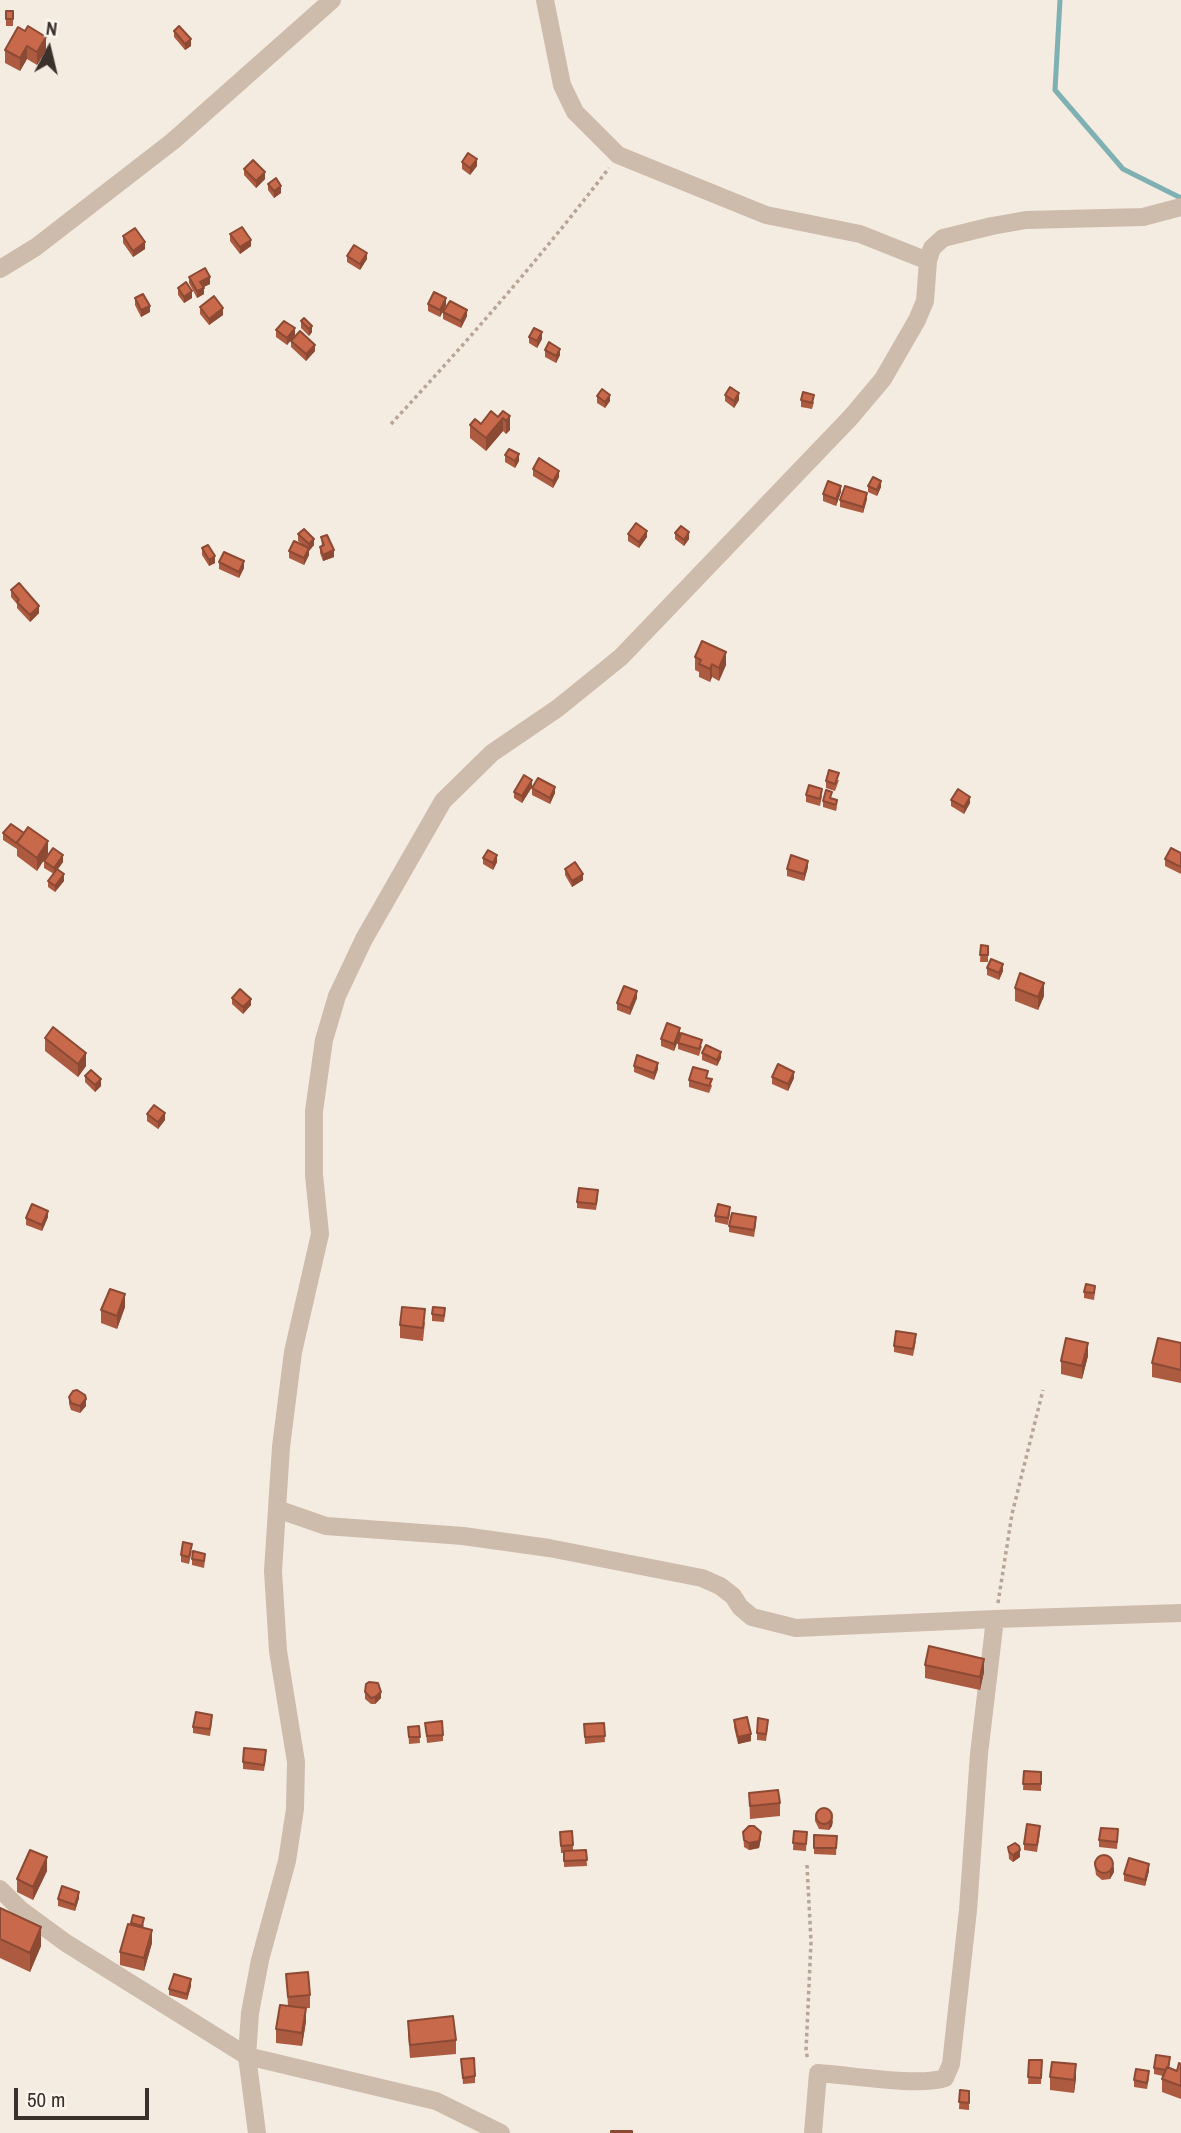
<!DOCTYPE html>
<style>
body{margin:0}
#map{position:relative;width:1181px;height:2133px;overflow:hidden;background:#f4ebe1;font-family:"Archivo Narrow",sans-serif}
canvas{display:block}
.north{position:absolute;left:14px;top:14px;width:70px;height:70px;-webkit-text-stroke:5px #fbf5ee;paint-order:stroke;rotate:7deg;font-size:19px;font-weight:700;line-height:28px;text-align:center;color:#3b302b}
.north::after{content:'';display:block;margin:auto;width:24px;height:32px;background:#3b302b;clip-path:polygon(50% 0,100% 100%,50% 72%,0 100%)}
.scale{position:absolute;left:14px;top:2088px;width:135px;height:32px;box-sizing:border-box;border:4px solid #3b302b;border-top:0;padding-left:9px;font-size:21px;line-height:24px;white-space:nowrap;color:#3b302b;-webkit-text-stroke:5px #fbf5ee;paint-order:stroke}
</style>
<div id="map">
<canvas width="1181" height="2133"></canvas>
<div class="north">N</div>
<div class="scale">50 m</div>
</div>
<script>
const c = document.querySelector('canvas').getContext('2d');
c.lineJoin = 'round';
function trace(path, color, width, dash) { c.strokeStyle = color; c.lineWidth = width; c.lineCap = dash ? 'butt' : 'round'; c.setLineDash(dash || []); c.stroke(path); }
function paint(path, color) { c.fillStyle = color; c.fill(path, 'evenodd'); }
trace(new Path2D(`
 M1060,0L1055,90L1123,169L1181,198`), '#7fb0b2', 5);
trace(new Path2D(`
 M391,424C467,342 541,257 609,168
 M998,1603L1012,1514L1043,1390
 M807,1865L811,1942L806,2051L808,2060`), '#b9a596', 3.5, [3.5, 3.5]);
trace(new Path2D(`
 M545,0L562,85L575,112L618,155L766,215L860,234L928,261
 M0,269L36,247L173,141L332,0
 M277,1509L326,1526L463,1536L549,1548L702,1578L720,1586L733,1596L740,1607L752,1617L796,1628L995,1619L1181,1613
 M0,1889L21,1910L66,1943L247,2056L436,2101L501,2133
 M257,2133L247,2056L250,2013L260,1960L287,1861L295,1809L296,1762L278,1651L273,1571L281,1447L293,1352L320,1234L314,1175V1111L324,1040L337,996L364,939L443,801L492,753L558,708L621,657L851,417L883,379L917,320L925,301L928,261L932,248L943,238L992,226L1026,220L1143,217L1181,207
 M813,2133L818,2073C850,2075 919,2087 945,2078L951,2064L968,1910L979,1754L995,1619`), '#cdbbac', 18);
paint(new Path2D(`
 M6,11H13V26H6Z
 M25,31L46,50L37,65L27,59L20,71L5,63V50Z
 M174,31L191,46L185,50L174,37Z
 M462,162L477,166L470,175L462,169Z
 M244,169L265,179L256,188L244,175Z
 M268,184L281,193L274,198L268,190Z
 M230,234L251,246L240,254L230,241Z
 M123,236L145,249L133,257L123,243Z
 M347,256L367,259L360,270L347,262Z
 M189,277L210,284L203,287L204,294L197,298L189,283Z
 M178,288L192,298L184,303L178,295Z
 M135,298L150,312L141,317L135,305Z
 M428,304L446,305L440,317L428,311Z
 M200,307L223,315L209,325L200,314Z
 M443,312L467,316L461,328L443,319Z
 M301,321L312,332L309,336L301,328Z
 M276,330L295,335L287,345L276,337Z
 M529,337L542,339L537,348L529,343Z
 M291,341L315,351L306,361L291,347Z
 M545,350L560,355L556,363L545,357Z
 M725,395L739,400L734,408L725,401Z
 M597,396L610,401L605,408L597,403Z
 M801,400L814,402L812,409L801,407Z
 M503,411L510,430L506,434L503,431L486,451L470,438V425L481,424L498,417Z
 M505,455L519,461L515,468L505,462Z
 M533,469L559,477L553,488L533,476Z
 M868,486L881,487L877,496L868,492Z
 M841,492L836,506L823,501V494Z
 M867,499L863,513L840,507V500Z
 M675,533L689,539L684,546L675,539Z
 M298,534L314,545L309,551V555L304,565L289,558V551L303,545L298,541Z
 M628,534L647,537L639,548L628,541Z
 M321,537L334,557L323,561L320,553V547L322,546Z
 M202,548L215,563L209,566L202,555Z
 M219,562L244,568L239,578L219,569Z
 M11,590L39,613L30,622L17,608V604L11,597Z
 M695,657L726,665L719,681L712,677L710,682L699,677V672L695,670Z
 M839,780L835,791L826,788V781Z
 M532,787L522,803L514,798V792Z
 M532,788L555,793L550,804L532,795Z
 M806,795L822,796L820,806L806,802Z
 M832,798L837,807L836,811L823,807V801Z
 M951,800L970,803L964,814L951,806Z
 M3,833H24L48,841L37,871L17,856V849L3,840Z
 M1181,853V874L1165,866V859Z
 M483,858L497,862L493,870L483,864Z
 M44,861L63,862L58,869L64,881L55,892L48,887V881L54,874L44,868Z
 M808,867L804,881L787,876V869Z
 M565,869L583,880L572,887L565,875Z
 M981,945L988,946V962H980Z
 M987,968L1003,971L999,980L987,975Z
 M1015,988L1044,996L1038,1010L1015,1001Z
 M232,998L251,1005L243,1014L232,1004Z
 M637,998L630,1015L617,1010V1003Z
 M680,1035L674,1051L661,1046V1039Z
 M45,1038L86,1066L78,1077L45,1051Z
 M678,1043L702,1046L699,1056L678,1049Z
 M702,1053L721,1058L717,1066L702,1060Z
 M634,1066L658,1069L654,1080L634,1072Z
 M85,1076L101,1086L95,1092L85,1082Z
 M772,1077L794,1078L788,1091L772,1084Z
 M708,1078L712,1086L709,1093L689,1087V1080Z
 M147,1114L165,1120L158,1129L147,1121Z
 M598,1197L596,1210L577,1208V1202Z
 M730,1213L728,1225L715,1222V1216Z
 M48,1217L42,1231L26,1225V1218Z
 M756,1224L754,1237L729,1232V1226Z
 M1084,1292H1095L1094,1300L1084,1298Z
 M125,1307L117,1329L101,1323V1310Z
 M432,1314L445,1315L444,1322L432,1321Z
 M425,1322L423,1341L400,1338V1325Z
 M916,1341L913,1356L894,1352V1346Z
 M1181,1343V1383L1152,1377V1363Z
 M1088,1356L1082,1379L1061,1374V1361Z
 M69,1397L86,1406L80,1413L71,1410L69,1404Z
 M192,1551L189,1564L181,1562V1555Z
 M192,1559L205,1560L204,1568L192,1565Z
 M925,1665L984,1672L980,1690L925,1678Z
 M365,1692L381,1698L375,1704H371L365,1699Z
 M734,1720L751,1741L738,1744L734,1727Z
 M212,1721L210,1736L193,1733V1727Z
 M425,1723L443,1735V1741L427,1743Z
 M604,1723L605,1742L585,1744L584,1724Z
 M419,1726L420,1743L409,1744L408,1727Z
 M768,1726L766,1741L757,1740V1733Z
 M266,1757L264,1771L243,1769V1762Z
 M1024,1771L1041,1772V1791L1023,1790Z
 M749,1793L780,1803V1816L750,1819Z
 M815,1815L833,1821L832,1826L829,1830L819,1829L815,1821Z
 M794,1831L807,1832L806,1851L793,1850Z
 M560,1832L573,1845V1851L586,1850L587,1866L564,1867V1853H561Z
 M743,1832L761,1838L759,1848L749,1850L744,1847Z
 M1040,1833L1037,1852L1024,1850V1844Z
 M814,1835L837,1836L836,1855L814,1854Z
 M1118,1836L1117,1849L1099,1847V1840Z
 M1008,1847L1020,1857L1013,1862L1009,1859Z
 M1094,1861L1114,1872L1110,1879L1102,1880L1096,1875Z
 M47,1871L33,1900L17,1892V1879Z
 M1149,1871L1145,1886L1124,1881V1874Z
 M79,1898L75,1911L58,1906V1899Z
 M0,1908L41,1946L30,1972L0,1958Z
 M131,1923L144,1925L143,1928L152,1943L144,1971L120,1965V1952Z
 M286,1974L310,1995V2008H306V2021L302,2046L276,2043V2029L288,2006Z
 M191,1986L187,2000L169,1995V1989Z
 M408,2021L456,2040V2054L410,2058L408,2034Z
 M461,2059L475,2076V2083L463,2084Z
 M1029,2060H1042L1041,2084H1028Z
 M1170,2063L1169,2068L1177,2071L1181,2064V2099L1162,2092V2079L1163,2076L1154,2074V2068Z
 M1050,2077L1076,2078L1074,2093L1050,2090Z
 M1149,2077L1147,2089L1134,2087V2080Z
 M960,2090L969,2091V2110L959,2109Z`), '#ac5a40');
paint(new Path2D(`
 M46,37V50L37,65V52Z
 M191,39V46L185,50V44Z
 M27,46V59L20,71V58Z
 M477,159V166L470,175V168Z
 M265,172V179L256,188V181Z
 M281,186V193L274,198V191Z
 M251,240V246L240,254V247Z
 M145,242V249L133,257V251Z
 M367,253V259L360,270V264Z
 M210,277V284L200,289V282Z
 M204,288V294L197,298V291Z
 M192,291V298L184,303V297Z
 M446,298V305L440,317V310Z
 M150,306V312L141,317V310Z
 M223,308V315L209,325V319Z
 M467,310V316L461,328V321Z
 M312,326V332L309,336V329Z
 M295,328V335L287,345V338Z
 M542,332V339L537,348V341Z
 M315,345V351L306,361V354Z
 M560,349V355L556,363V356Z
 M739,393V400L734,408V401Z
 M610,395V401L605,408V402Z
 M510,416V430L506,434V421Z
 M503,418V431L486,451V438Z
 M519,454V461L515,468V461Z
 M559,471V477L553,488V481Z
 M881,481V487L877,496V490Z
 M841,486V492L836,506V499Z
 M867,493V499L863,513V507Z
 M647,531V537L639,548V542Z
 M689,532V539L684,546V540Z
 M314,539V545L309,551V544Z
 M309,548V555L304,565V558Z
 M334,550V557L323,561V555Z
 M215,556V563L209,566V560Z
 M244,561V568L239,578V572Z
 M39,606V613L30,622V615Z
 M726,652V665L719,681V668Z
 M712,664V677L710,682V669Z
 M532,780V787L522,803V796Z
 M555,787V793L550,804V798Z
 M970,797V803L964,814V807Z
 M48,841V854L37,871V858Z
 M63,855V862L54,874V868Z
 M497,855V862L493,870V863Z
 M808,861V867L804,881V874Z
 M64,874V881L55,892V886Z
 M583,874V880L572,887V881Z
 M1003,964V971L999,980V973Z
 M1044,983V996L1038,1010V997Z
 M637,991V998L630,1015V1008Z
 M251,999V1005L243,1014V1007Z
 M680,1028V1035L674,1051V1044Z
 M721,1052V1058L717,1066V1060Z
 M86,1053V1066L78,1077V1064Z
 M658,1063V1069L654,1080V1073Z
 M794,1072V1078L788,1091V1084Z
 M101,1079V1086L95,1092V1085Z
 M165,1113V1120L158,1129V1122Z
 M48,1211V1217L42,1231V1225Z
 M125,1294V1307L117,1329V1316Z
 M1088,1343V1356L1082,1379V1366Z
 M86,1399V1406L80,1413V1406Z
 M984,1659V1672L980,1690V1677Z
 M381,1692V1698L375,1704V1697Z
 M751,1734V1741L738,1744V1737Z
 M833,1815L832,1826L829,1830V1823Z
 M761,1832V1838L759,1848L749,1850V1843Z
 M1020,1850V1857L1013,1862V1855Z
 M47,1857V1871L33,1900V1887Z
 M1149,1864V1871L1145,1886V1880Z
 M1114,1866V1872L1110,1879V1872Z
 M79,1892V1898L75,1911V1905Z
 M41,1927V1946L30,1972V1953Z
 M152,1930V1943L144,1971V1958Z
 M191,1979V1986L187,2000V1994Z
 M306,2008V2021L302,2046V2033Z
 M1076,2064V2078L1074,2093V2080Z`), '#8c4a34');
const building = new Path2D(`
 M6,11H13V19H6Z
 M28,26L46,37L37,52L27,46L20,58L5,50L18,27L25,31Z
 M179,26L191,39L185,44L174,31Z
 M468,153L477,159L470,168L462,162Z
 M253,160L265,172L256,181L244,169Z
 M276,178L281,186L274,191L268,184Z
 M242,227L251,240L240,247L230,234Z
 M135,228L145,242L133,251L123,236Z
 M354,245L367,253L360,264L347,256Z
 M205,268L210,277L200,282L204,288L197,291L189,277Z
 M186,282L192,291L184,297L178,288Z
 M434,292L446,298L440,310L428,304Z
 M143,294L150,306L141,310L135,298Z
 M214,296L223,308L209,319L200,307Z
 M450,301L467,310L461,321L443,312Z
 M304,318L312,326L309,329L301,321Z
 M284,321L295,328L287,338L276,330Z
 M534,328L542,332L537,341L529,337Z
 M300,331L315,345L306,354L291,341Z
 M549,342L560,349L556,356L545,350Z
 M730,387L739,393L734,401L725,395Z
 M602,389L610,395L605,402L597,396Z
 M803,392L814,395L812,403L801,400Z
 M491,411L498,417L503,411L510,416L506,421L503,418L486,438L470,425L475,419L481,424Z
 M509,449L519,454L515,461L505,455Z
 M539,458L559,471L553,481L533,469Z
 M873,477L881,481L877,490L868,486Z
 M828,481L841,486L836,499L823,494Z
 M845,486L867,493L863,507L840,500Z
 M636,523L647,531L639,542L628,534Z
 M681,526L689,532L684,540L675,533Z
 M304,529L314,539L309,544L298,534Z
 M327,535L334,550L323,555L320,547L324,545L321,537Z
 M294,541L309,548L304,558L289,551Z
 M208,545L215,556L209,560L202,548Z
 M224,552L244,561L239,572L219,562Z
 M19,583L39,606L30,615L17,602L19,600L11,590Z
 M702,641L726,652L719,668L712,664L710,669L699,664L701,660L695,657Z
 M829,770L839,773L835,784L826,781Z
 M524,775L532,780L522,796L514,792Z
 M538,778L555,787L550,798L532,788Z
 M809,785L822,789L820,799L806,795Z
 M958,789L970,797L964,807L951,800Z
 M826,790L832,792L830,798L837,800L836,805L823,801Z
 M11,824L24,833L16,843L3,833Z
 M28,827L48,841L37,858L17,843Z
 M53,848L63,855L54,868L44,861Z
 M1171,848L1181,853V867L1165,859Z
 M488,850L497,855L493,863L483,858Z
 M791,855L808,861L804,874L787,869Z
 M575,862L583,874L572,881L565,869Z
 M57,869L64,874L55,886L48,881Z
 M981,945L988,946V955H980Z
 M991,959L1003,964L999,973L987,968Z
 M1020,973L1044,983L1038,997L1015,988Z
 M624,986L637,991L630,1008L617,1003Z
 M240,989L251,999L243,1007L232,998Z
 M667,1023L680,1028L674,1044L661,1039Z
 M53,1027L86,1053L78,1064L45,1038Z
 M681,1033L702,1040L699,1049L678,1043Z
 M706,1045L721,1052L717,1060L702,1053Z
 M637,1055L658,1063L654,1073L634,1066Z
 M778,1064L794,1072L788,1084L772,1077Z
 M693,1067L708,1071L706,1078L712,1079L709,1086L689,1080Z
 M91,1070L101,1079L95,1085L85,1076Z
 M154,1105L165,1113L158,1122L147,1114Z
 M579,1188L598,1190L596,1204L577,1202Z
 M32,1204L48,1211L42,1225L26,1218Z
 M718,1204L730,1207L728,1218L715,1216Z
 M732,1213L756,1217L754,1230L729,1226Z
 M1086,1284L1095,1286L1094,1293L1084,1292Z
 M110,1289L125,1294L117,1316L101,1310Z
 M402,1307L425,1309L423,1328L400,1325Z
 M433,1307L445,1308L444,1316L432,1314Z
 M896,1331L916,1334L913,1349L894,1346Z
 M1066,1338L1088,1343L1082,1366L1061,1361Z
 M1158,1338L1181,1343V1370L1152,1363Z
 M77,1390L85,1395L86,1399L80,1406L71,1403L69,1397L73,1391Z
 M183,1542L192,1544L189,1557L181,1555Z
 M193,1551L205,1554L204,1561L192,1559Z
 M929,1646L984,1659L980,1677L925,1665Z
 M369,1682L378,1683L381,1692L375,1697L371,1698L365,1692L366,1684Z
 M196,1712L212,1715L210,1729L193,1727Z
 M747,1717L751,1734L738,1737L734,1720Z
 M758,1718L768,1720L766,1734L757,1733Z
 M442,1721L443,1735L427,1736L425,1723Z
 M604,1723L605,1736L585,1737L584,1724Z
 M419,1726L420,1737H409L408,1727Z
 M244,1748L266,1750L264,1765L243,1762Z
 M1024,1771L1041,1772V1784H1023Z
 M778,1790L780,1803L750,1806L749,1793Z
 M816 1816a8 8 0 1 1 16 0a8 8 0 1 1-16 0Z
 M1027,1824L1040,1826L1037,1845L1024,1844Z
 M749,1826H754L761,1832L759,1841L749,1843L744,1840L743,1832Z
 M1101,1828L1118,1829L1117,1842L1099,1840Z
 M572,1831L573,1845L561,1846L560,1832Z
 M794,1831L807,1832L806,1844L793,1843Z
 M814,1835L837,1836L836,1848H814Z
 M1015,1843L1019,1846L1020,1850L1013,1855L1009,1852L1008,1847Z
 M30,1850L47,1857L33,1887L17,1879Z
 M586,1850L587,1860L564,1861V1851Z
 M1095 1864a9 9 0 1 1 18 0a9 9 0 1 1-18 0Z
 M1129,1858L1149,1864L1145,1880L1124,1874Z
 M62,1886L79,1892L75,1905L58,1899Z
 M0,1908L41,1927L30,1953L0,1939Z
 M133,1915L144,1918L142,1926L131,1923Z
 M128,1924L152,1930L144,1958L120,1952Z
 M308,1972L310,1995L288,1997L286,1974Z
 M174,1974L191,1979L187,1994L169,1989Z
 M280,2005L306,2008L302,2033L276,2029Z
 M453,2016L456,2040L410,2045L408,2021Z
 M1156,2055L1170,2057L1168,2068L1167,2067L1166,2070L1154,2068Z
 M474,2058L475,2076L463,2078L461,2059Z
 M1029,2060H1042L1041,2078L1028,2077Z
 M1052,2062L1076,2064L1074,2080L1050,2077Z
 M1179,2063L1181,2064V2086L1162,2079L1167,2067L1177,2071Z
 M1136,2069L1149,2071L1147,2083L1134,2080Z
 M960,2090L969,2091V2103L959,2102Z
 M611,2131H632V2133H611Z`);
paint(building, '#c8694b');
trace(building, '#8c4a34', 2);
</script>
